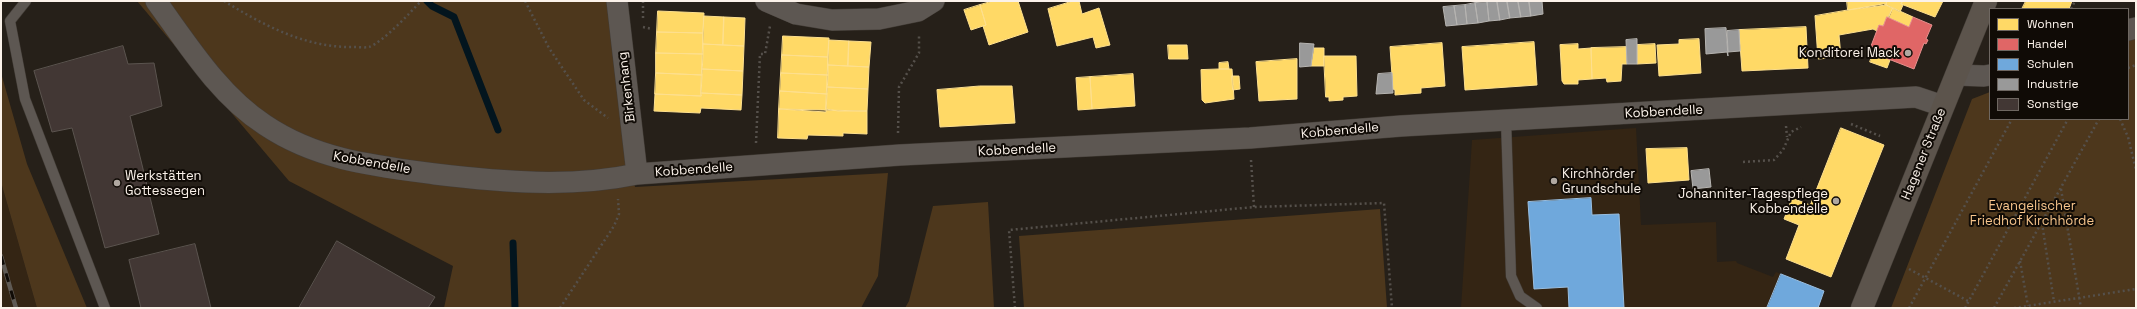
<!DOCTYPE html>
<meta charset="utf-8">
<style>
body{margin:0}
#map{position:relative;width:2137px;height:309px;overflow:hidden;background:#262019;font-family:"Space Grotesk",sans-serif}
canvas{display:block}
.frame{position:absolute;inset:0;border:2px solid #fbf2ea;pointer-events:none}
.legend{position:absolute;left:1989px;top:8px;width:140px;height:112px;box-sizing:border-box;background:#100b06;border:1px solid #6e6761;margin:0;padding:5px 7px;list-style:none;font-size:12px;color:#fbf2ea}
.legend li{display:flex;align-items:center;gap:8px;height:20px}
.legend b{width:20px;border:1px solid #6e6761}
</style>
<div id="map">
<canvas width="2137" height="309"></canvas>
<div class="frame"></div>
<ul class="legend">
<li><b style="height:11px;background:#ffd966"></b>Wohnen</li>
<li><b style="height:11px;background:#e06666"></b>Handel</li>
<li><b style="height:11px;background:#6fa8dc"></b>Schulen</li>
<li><b style="height:11px;background:#999"></b>Industrie</li>
<li><b style="height:11px;background:#423734"></b>Sonstige</li>
</ul>
</div>
<script>
const c = document.querySelector('canvas').getContext('2d');
c.lineJoin = 'round';
function paint(path, color) { c.fillStyle = color; c.fill(path, 'evenodd'); }
function trace(path, color, width, dash) { c.strokeStyle = color; c.lineWidth = width; c.lineCap = dash ? 'butt' : 'round'; c.setLineDash(dash || []); c.stroke(path); }
function label(font, color, halo, rows, align = 'center') {
  c.font = font + ' "Space Grotesk",sans-serif'; c.lineWidth = 4; c.setLineDash([]); c.textBaseline = 'middle'; c.strokeStyle = halo; c.fillStyle = color; for (const [text, x, y, turn = 0] of rows) {
    c.save(); c.translate(x, y); c.rotate((+turn || 0) * Math.PI / 180); c.textAlign = isNaN(turn) ? turn : align; if (halo) c.strokeText(text, 0, 0); c.fillText(text, 0, 0); c.restore();
  }
}
paint(new Path2D(`
 M1636,128L1641,225L1716,222L1717,262L1736,261L1737,263L1773,277L1776,272L1824,291L1818,308H1461L1472,140Z
 M1,182L37,308H3L1,301Z`), '#342514');
paint(new Path2D(`
 M137,1H608L635,187L888,173L878,276L861,308H444L453,266L289,181Z
 M2136,38V308H1891L1972,99L1990,92V119H2128V41Z
 M1,73L27,164L87,308H37L1,182Z
 M988,202L994,308H905L909,301L933,206Z
 M1380,209L1387,308H1024L1019,236Z`), '#4d371c');
const homes = new Path2D(`
 M993,1H1018L1028,32L989,45L983,26L986,25L980,5Z
 M1073,1H1079L1082,14L1099,8L1110,45L1096,48L1093,37L1057,46L1048,9Z
 M1847,1H1887L1886,5L1848,10Z
 M1887,1H1903L1901,4L1903,5L1900,12L1886,5Z
 M1903,1H1943L1935,17L1901,4Z
 M2026,1H2072L2069,9H2022Z
 M1884,4L1893,8L1883,26L1879,25L1877,31L1873,29L1839,35L1841,57L1818,59L1815,16Z
 M980,5L986,25L971,30L964,10Z
 M1893,8L1913,17L1909,27L1889,18Z
 M658,11L704,13L703,33L657,32Z
 M704,16L724,17L723,45L703,44Z
 M724,17L745,18L744,46L723,45Z
 M1806,27L1808,68L1742,71L1739,30Z
 M657,32L703,33V54L656,53Z
 M783,36L829,38L828,57L782,55Z
 M1699,39L1701,73L1659,76L1657,45L1679,44V40Z
 M829,40L849,41L848,66L828,65Z
 M849,41L871,42L869,67L848,66Z
 M1534,42L1537,85L1465,90L1462,47Z
 M1442,43L1445,86L1421,88V93L1395,95V90L1393,89L1390,47Z
 M703,44L744,46L743,71L702,69Z
 M1578,44V49L1591,48L1592,79L1578,80V84H1564L1562,81L1560,45Z
 M1655,44L1656,63L1637,64V45Z
 M1168,45H1187L1188,59H1169Z
 M1626,47L1627,64H1622L1621,81L1607,82L1606,78L1592,79L1591,48Z
 M1314,48H1324V66H1311Z
 M656,53L703,54L702,75L656,73Z
 M1873,53L1890,60L1887,68L1870,62Z
 M782,55L828,57V75L781,73Z
 M1324,56H1356L1357,96L1343,97V100L1329,101V97H1326Z
 M1297,59V99L1259,101L1256,62Z
 M1228,62L1229,69H1219V63Z
 M828,65L869,67L868,89L827,87Z
 M702,69L743,71L742,95L701,93Z
 M1219,69H1232L1234,99L1205,103L1202,100L1201,70Z
 M656,73L702,75L701,96L655,94Z
 M781,73L828,75L827,94L780,91Z
 M1133,74L1135,106L1092,109L1090,77Z
 M1232,76H1239L1240,89L1233,90Z
 M1090,77L1092,109L1078,110L1076,78Z
 M980,86H1012L1015,123L940,127L937,90Z
 M827,87L868,89L867,111H838L826,109Z
 M780,91L827,94L826,112L779,109Z
 M701,93L742,95L741,110L701,108L700,113L654,111L655,94L701,96Z
 M779,109L867,111V134L843,133V136L808,135L807,139L778,138Z
 M1841,128L1884,145L1831,277L1786,259L1799,225L1784,219L1792,198L1810,205Z
 M1687,148L1689,180L1648,183L1646,149Z`);
paint(homes, '#ffd966');
trace(homes, '#fee08e', 1);
const shops = new Path2D(`
 M1887,17L1909,27L1913,17L1932,25L1926,39L1928,40L1926,44L1924,43L1914,69L1873,53L1875,48L1871,46L1879,25L1883,26Z`);
paint(shops, '#e06666');
trace(shops, '#e8908e', 1);
const schools = new Path2D(`
 M1591,198L1592,215L1619,214L1624,308H1569L1568,287L1534,289L1528,202Z
 M1781,274L1824,291L1818,308H1767Z`);
paint(schools, '#6fa8dc');
trace(schools, '#99bee0', 1);
const industry = new Path2D(`
 M1497,1H1507L1510,18L1500,20Z
 M1497,1L1500,20L1489,21L1487,2Z
 M1507,1H1518L1521,17L1510,18Z
 M1518,1H1529L1531,16L1521,17Z
 M1529,1H1542L1543,14L1531,16Z
 M1487,2L1489,21L1478,23L1475,3Z
 M1475,3L1478,23L1467,24L1465,5Z
 M1465,5L1467,24L1457,25L1454,6Z
 M1454,6L1457,25L1446,26L1443,7Z
 M1726,28L1728,56L1727,52L1706,54L1705,29Z
 M1739,30L1740,51L1728,52L1727,31Z
 M1637,39V64H1627L1626,40Z
 M1300,43L1314,44L1311,66L1300,67Z
 M1392,73L1393,93L1376,94L1378,74Z
 M1709,169L1711,187L1693,189L1691,171Z`);
paint(industry, '#999');
trace(industry, '#b6b4b1', 1);
trace(new Path2D(`
 M427,1L432,6L454,17L498,130
 M513,243L515,308`), '#03151e', 7);
const building = new Path2D(`
 M123,46L128,64L154,63L162,106L130,116L159,234L105,248L72,128L52,132L34,71Z
 M337,241L435,297L428,308H299Z
 M195,244L211,308H141L129,260Z`);
paint(building, '#423734');
trace(building, '#5b544f', 1);
const service = new Path2D(`
 M26,1L10,21L25,99L105,308
 M1506,120L1511,276L1520,296L1537,308`);
const minor = new Path2D(`
 M156,1C188,45 219,95 265,125C317,160 375,166 435,174C502,182 571,188 637,174L900,155L1250,138L1401,126L1916,97L1943,106
 M617,1L637,174
 M766,1L796,14L832,20L879,19L918,11L934,1
 M2128,30L2136,28
 M1956,75L1984,76L1990,75`);
const secondary = new Path2D(`
 M1862,308L1986,1`);
trace(service, '#423c36', 11);
trace(minor, '#423c36', 22);
trace(secondary, '#423c36', 23);
trace(new Path2D(`
 M224,1C263,25 306,48 353,47C358,47 364,48 369,47C382,43 411,12 421,1
 M525,1L549,48L584,100L608,118
 M643,1V18
 M2071,9L2075,1
 M643,27L652,29
 M2128,68L2136,65
 M2120,119L2128,137L2136,170
 M1851,124L1880,136
 M1786,126L1787,137
 M898,133L899,87L919,53V34
 M756,143L760,54H765L770,26
 M1251,160L1254,207
 M1743,162L1774,160L1783,150L1791,132L1801,127
 M2061,189L2081,308
 M2042,223L2054,302
 M2020,261L2028,306
 M1909,269L1968,301
 M560,308L614,226L619,214L618,199
 M1015,308L1009,230L1254,207L1384,203L1392,308
 M1909,308L2012,119
 M1965,308L2068,119
 M1994,308L2099,119
 M2014,308L2136,289`), '#55504b', 2.5, [2, 3]);
trace(service, '#5d5752', 10);
trace(minor, '#5d5752', 21);
trace(secondary, '#5c544c', 22);
const rail = new Path2D(`
 M1,256L16,308`);
trace(rail, '#5f5a54', 4.5);
trace(rail, '#100b06', 3, [9]);
for (const [x, y, r, color] of [
 [1908,53,4,"#b0a8a1"],
 [1554,181,4,"#b0a8a1"],
 [117,183,4,"#b0a8a1"],
 [1836,201,4,"#b0a8a1"]
]) { const dot = new Path2D(); dot.arc(x, y, r, 0, 2 * Math.PI); c.fillStyle = color; c.fill(dot); trace(dot, '#100b06', 1.5); }
label('13px', '#fbf2ea', '#100b06', [
 ["Konditorei Mack",1900,53],
 ["Kirchhörder",1562,174,"left"],
 ["Grundschule",1562,189,"left"],
 ["Werkstätten",125,176,"left"],
 ["Gottessegen",125,191,"left"],
 ["Johanniter-Tagespflege",1828,194],
 ["Kobbendelle",1828,209]
], 'right');
label('13px', '#fbf2ea', '#100b06', [
 ["Birkenhang",627,87,-97],
 ["Kobbendelle",1664,112,-3],
 ["Kobbendelle",1340,131,-5],
 ["Kobbendelle",1017,150,-3],
 ["Hagener Straße",1924,154,-68],
 ["Kobbendelle",372,163,10],
 ["Kobbendelle",694,170,-4]
]);
label('13px', '#f7c58c', '#100b06', [
 ["Evangelischer",2032,206],
 ["Friedhof Kirchhörde",2032,221]
]);
</script>
